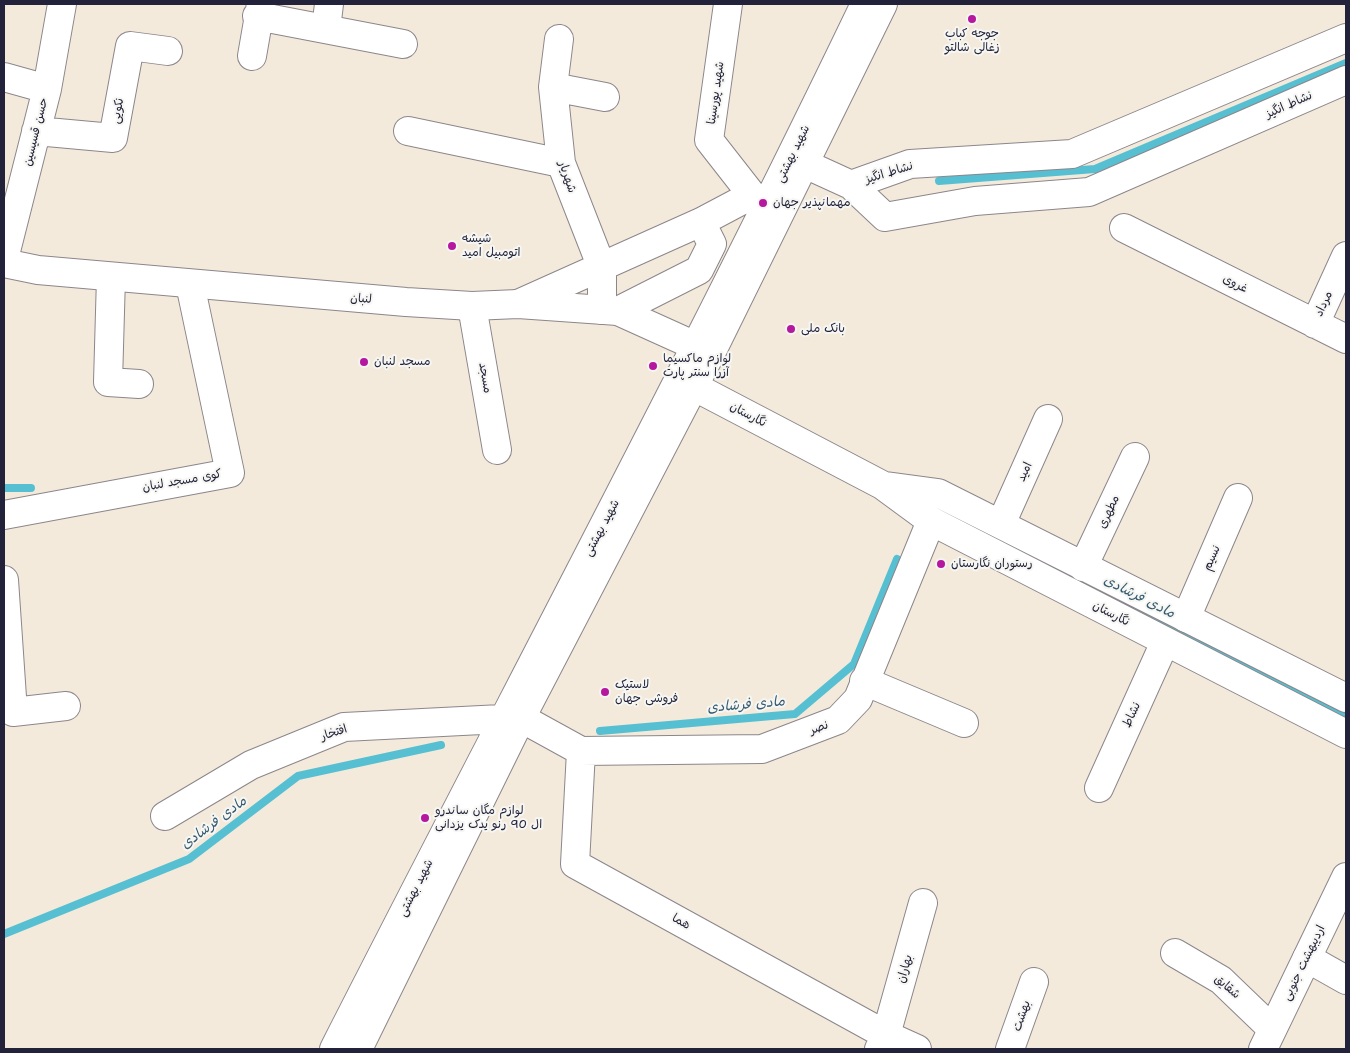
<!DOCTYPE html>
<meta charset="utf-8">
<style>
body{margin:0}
#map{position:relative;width:1350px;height:1053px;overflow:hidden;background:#f4eadb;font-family:"Shantell Sans",sans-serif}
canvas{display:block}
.frame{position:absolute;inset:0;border:5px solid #22223b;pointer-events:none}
</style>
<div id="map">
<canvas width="1350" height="1053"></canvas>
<div class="frame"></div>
</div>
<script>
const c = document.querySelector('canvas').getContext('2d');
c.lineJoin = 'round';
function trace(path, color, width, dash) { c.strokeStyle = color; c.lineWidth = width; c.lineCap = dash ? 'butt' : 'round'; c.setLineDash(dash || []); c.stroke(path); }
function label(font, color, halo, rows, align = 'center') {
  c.font = font + ' "Shantell Sans","Playpen Sans Arabic",sans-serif'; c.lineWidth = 4; c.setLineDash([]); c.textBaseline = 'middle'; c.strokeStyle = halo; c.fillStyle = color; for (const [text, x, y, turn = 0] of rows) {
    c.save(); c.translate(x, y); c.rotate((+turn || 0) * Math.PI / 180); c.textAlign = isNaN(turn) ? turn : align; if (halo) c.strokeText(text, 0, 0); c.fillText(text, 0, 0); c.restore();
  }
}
trace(new Path2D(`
 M939,181L1095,169L1346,63
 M4,488H31
 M1014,548L1346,714
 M600,731L795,714L854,664L897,559
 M4,934L189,859L298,776L441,745`), '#56c0d2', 8);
const minor = new Path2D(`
 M728,4L709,140L752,195L769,203
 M257,16L403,44
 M326,29L329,4
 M559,39L553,87L561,163L602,268V310
 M252,56L261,4
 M4,77L47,89
 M553,87L605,97
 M36,131L113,138L130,46L168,51
 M408,131L561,163
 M805,164L851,185L885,217L975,201L1089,192L1346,80
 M851,185L910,164L1072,154L1346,38
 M1124,228L1346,339
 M4,259L47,89L62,4
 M111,277L108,382L139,384
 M518,304L701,222L752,195
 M472,306L497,450
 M618,311L699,270L712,244L701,222
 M1315,324L1346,256
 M4,515L230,473L190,284
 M1001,524L1048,419
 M1083,567L1135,457
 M4,580L13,712L66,706
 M1186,618L1238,498
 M864,681L964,723
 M581,751L575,864L886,1035L917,1049
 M1099,788L1165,642
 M165,816L251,765L344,727L521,718L581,751L762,749L838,720L858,699L931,521
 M1175,953L1221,980L1272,1029
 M1307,958L1346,980
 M334,1049C511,701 696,356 865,4
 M879,1049L886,1035L923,903
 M1010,1049L1034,982`);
const tertiary = new Path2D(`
 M693,386L882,485L931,521L1346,734
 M886,486L938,493L1346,698
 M1263,1049L1346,877`);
const secondary = new Path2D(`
 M4,263L38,270L406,302L472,306L518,304L618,311L711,353
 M358,1049L521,718L711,353L883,4`);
trace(minor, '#8b868b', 30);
trace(tertiary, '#8b868b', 30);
trace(secondary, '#8b868b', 30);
trace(minor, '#fff', 28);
trace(tertiary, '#fff', 28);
trace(secondary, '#fff', 28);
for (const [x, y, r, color] of [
 [972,19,5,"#b5179e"],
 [763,203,5,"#b5179e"],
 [452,246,5,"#b5179e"],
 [791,329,5,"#b5179e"],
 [364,362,5,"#b5179e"],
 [653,366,5,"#b5179e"],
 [941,564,5,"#b5179e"],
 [605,692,5,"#b5179e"],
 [425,818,5,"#b5179e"]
]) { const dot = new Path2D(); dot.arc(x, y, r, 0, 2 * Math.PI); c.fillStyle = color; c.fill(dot); trace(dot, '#f6f6f2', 2); }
label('12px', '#22223b', '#f6f6f2', [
 ["جوجه کباب",972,34,"center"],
 ["زغالی شالتو",972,48,"center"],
 ["مهمانپذیر جهان",773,203],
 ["شیشه",462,239],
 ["اتومبیل امید",462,253],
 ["بانک ملی",801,329],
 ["لوازم ماکسیما",663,359],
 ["آزرا سنتر پارت",663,373],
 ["مسجد لنبان",374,362],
 ["رستوران نگارستان",951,564],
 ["لاستیک",615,685],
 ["فروشی جهان",615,699],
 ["لوازم مگان ساندرو",435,811],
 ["ال 90 رنو یدک یزدانی",435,825]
], 'left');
label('12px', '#22223b', '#f6f6f2', [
 ["شهید پورسینا",716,93,-82],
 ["نشاط انگیز",1289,105,-24],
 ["نکویی",118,111,-80],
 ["حسن قسیسین",36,132,-76],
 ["شهید بهشتی",793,154,-64],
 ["نشاط انگیز",889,173,-17],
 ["شهریار",567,177,71],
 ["غروی",1235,284,27],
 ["لنبان",361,299,4],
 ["مرداد",1324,304,-65],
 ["مسجد",485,378,80],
 ["نگارستان",748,415,28],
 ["امید",1025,472,-66],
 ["کوی مسجد لنبان",182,481,-10],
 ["مطهری",1109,512,-65],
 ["شهید بهشتی",602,528,-62],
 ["نسیم",1212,558,-66],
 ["نگارستان",1111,614,27],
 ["نشاط",1132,715,-65],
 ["نصر",819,728,-20],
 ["افتخار",334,733,-18],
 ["شهید بهشتی",416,888,-63],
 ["هما",681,922,29],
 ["اردیبهشت جنوبی",1304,963,-64],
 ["بهاران",905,969,-74],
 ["شقایق",1227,987,40],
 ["بهشت",1022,1016,-71]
]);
label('italic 14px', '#345970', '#f6f6f2', [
 ["مادی فرشادی",1139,597,27],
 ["مادی فرشادی",746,705,-5],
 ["مادی فرشادی",214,823,-37]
]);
</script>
